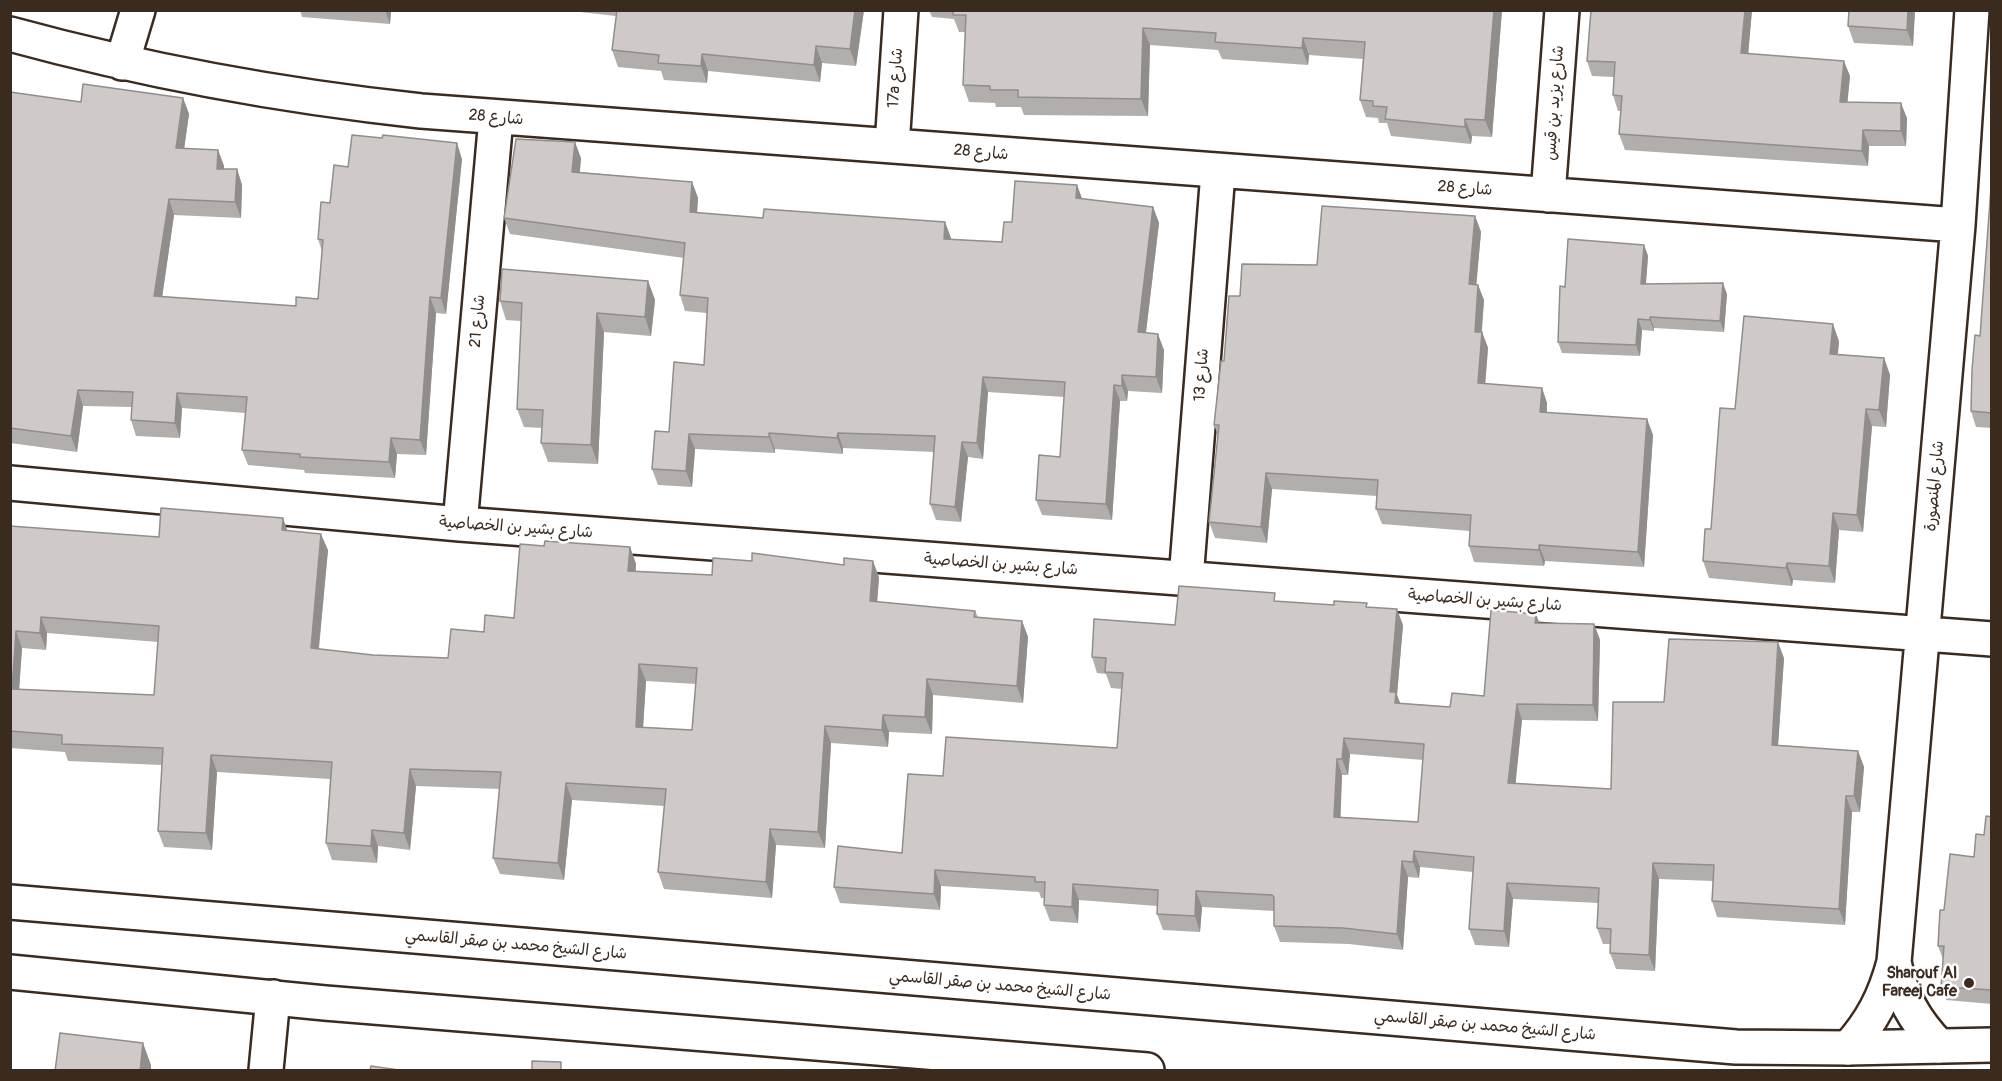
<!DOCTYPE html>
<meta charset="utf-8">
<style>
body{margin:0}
#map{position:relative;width:2002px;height:1081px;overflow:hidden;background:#fff;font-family:Pangolin,sans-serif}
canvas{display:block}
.frame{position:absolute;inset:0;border:12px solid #3b2a1e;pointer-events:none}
</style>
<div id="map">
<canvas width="2002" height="1081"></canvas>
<div class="frame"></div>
</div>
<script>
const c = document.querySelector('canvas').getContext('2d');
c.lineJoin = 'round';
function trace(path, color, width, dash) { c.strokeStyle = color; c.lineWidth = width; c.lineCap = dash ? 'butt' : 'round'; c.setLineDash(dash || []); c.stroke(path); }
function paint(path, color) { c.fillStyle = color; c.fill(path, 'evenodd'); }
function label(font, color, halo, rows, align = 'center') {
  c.font = font + ' Pangolin,"Playpen Sans Arabic",sans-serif'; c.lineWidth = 5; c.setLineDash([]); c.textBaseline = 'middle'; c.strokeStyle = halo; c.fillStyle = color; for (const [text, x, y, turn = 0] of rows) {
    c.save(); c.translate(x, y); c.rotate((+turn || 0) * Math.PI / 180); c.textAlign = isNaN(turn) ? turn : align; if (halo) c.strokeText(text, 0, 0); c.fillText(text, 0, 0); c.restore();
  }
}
const minor = new Path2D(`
 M10,34C145,71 282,96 421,111L1958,225
 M122,63L138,10
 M892,146L901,10
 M1548,195L1562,10
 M10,483L460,524L1992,639
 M460,524L496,118
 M1186,579L1218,172
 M1894,962C1901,996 1914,1020 1939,1046
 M1848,1048C1872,1022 1885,996 1894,962L1958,225L1972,10
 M266,1070L273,997`);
const major = new Path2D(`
 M10,902L1736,1047L1848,1048L1992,1045
 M10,972L325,1003L1147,1070`);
trace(minor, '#3b2a1e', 38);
trace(major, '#3b2a1e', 38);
trace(minor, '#fff', 33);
trace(major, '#fff', 33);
paint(new Path2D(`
 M300,10H391L390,24L302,17Z
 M562,10H864L856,66L822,63L820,82L708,71L707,83L664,80L661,71L618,67L612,50L616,16Z
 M929,10H1502L1492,137L1472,136L1471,144L1391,136L1387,123H1379L1378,118L1366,117L1360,100L1363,59L1309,55L1308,65L1222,59L1218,50L1150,45L1148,116L1024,115L1021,107H996L995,103L969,102L963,85L965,32H959L954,19L932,17Z
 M1591,10H1752L1748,54L1850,76L1847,102L1907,118L1906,146H1869L1868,166L1625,150L1619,134L1621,111H1618L1613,95L1614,77L1592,76L1587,61Z
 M1915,10L1913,46L1854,43L1848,26Z
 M10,92L81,102L183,98L189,114L184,149L218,150L224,166V169H237L242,185L241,218L174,215L162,297L296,306L318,299L322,251L318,239L330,203L348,167L462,159L446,314L436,313L426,455L397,454L395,478L305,473L304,470L248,465L242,450L245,413L182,408L180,438L136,436L131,420L132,407L83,406L77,452L10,443Z
 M581,158L580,172L692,182L698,198L697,213L763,218L945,222L951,239L1002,242L1012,222L1077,185L1082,199L1153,207L1159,223L1146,333L1164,350L1162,393L1128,391L1127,401H1120L1112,520L1042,515L1036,500L1060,457L1064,397L988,392L983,459L968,457L961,522L936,520L930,504L934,452L843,448V454L775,449V453L695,449L692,487L658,485L652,469L669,432L704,365L707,313L685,311L680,295L684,258L510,234L504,218Z
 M1992,174V428L1976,427L1971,411L1980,336Z
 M1475,216L1481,232L1476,284L1478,285L1484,300L1482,332L1488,348L1485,384L1542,388L1547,403V413L1647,419L1653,435L1644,567L1545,561L1544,566L1474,562L1469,546L1470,531L1382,524L1376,509L1377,496L1272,489L1267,543L1215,538L1209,522L1218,435L1214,425L1224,361L1240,296Z
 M1644,245L1648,256L1646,284L1727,294L1724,332L1654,328V331L1642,330L1640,356L1562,353L1558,342L1565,287Z
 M648,281L655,300L651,336L604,332L598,464L548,462L541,443L542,428L524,427L517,409L521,321L506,320L500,301Z
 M1839,341L1838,354L1884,358L1890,375L1886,427L1872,426L1863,532L1839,530L1835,583L1793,580L1792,586L1709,578L1703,561L1711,529L1735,409Z
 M10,526L159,537L288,531L328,550L319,649L373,655L448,658L484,632L514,618L544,546L630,547L636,564V571L712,575L879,577L877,602L975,611L978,617L1022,621L1028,637L1023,703L933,695L932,734L889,732L888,747L831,743L825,848L776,845L772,898L664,889L658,872L664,806L572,800L564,880L500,874L493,858L500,789L416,786L410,850L378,846L377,863L332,860L326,843L330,779L217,772L212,850L164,847L158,831L162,765L68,761L65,752L10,748ZM47,633L158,642L154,695L19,689L22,648L46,650ZM646,681L696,684L692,730L643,727Z
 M1278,602L1368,607L1403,625L1397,695L1400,703L1450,707L1484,696L1539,623L1594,624L1600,640L1598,721L1522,720L1515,783L1611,789L1664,702L1784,658L1778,745L1858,751L1864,767L1860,812H1852L1845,925L1717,917L1712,901L1713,881L1659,879L1655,971L1616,969L1610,953V944H1603L1597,928L1599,903L1513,899L1509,947L1475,945L1469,929L1473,872L1420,867L1419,878L1408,877L1403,950L1349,944L1280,942L1274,926V911L1202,907L1200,932L1163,930L1157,914V906L1079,900L1078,923L1050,921L1044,905V898H1041L1039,892L941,886L940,910L840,903L834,887L902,853L943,776L1117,748L1122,689L1111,688L1106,674L1097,673L1092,657L1175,625ZM1350,754L1423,760L1418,822L1340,817L1342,775H1348Z
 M1992,817V1004L1946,1000L1941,987L1943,959L1938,946L1944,910L1974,857L1984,835Z`), '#b2aeab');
paint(new Path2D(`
 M385,10H391L390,24Z
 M855,10H864L856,66L850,49Z
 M1494,10H1502L1492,137L1485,120Z
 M1745,10H1752L1747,68L1741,53Z
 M1908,10H1915L1913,46L1907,30Z
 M1143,28L1150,45L1148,116L1141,99Z
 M1303,38L1309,55L1308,65L1302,48Z
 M816,46L822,63L820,82L814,65Z
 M702,54L708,71L707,83L701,66Z
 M1844,61L1850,76L1846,118L1840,102Z
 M183,98L189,114L182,164L176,148Z
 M1901,103L1907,118L1906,146L1901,131Z
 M1465,119L1472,136L1471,144L1465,127Z
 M1863,130L1869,146L1868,166L1862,151Z
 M575,142L581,158L578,188L572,172Z
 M457,143L462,159L446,314L441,298Z
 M218,150L224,166L223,184L217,169Z
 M237,169L242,185L241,218L235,202Z
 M692,182L698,198L696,228L690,212Z
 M1077,185L1083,201L1076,198Z
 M169,199L174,215L160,312L154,296Z
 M1153,207L1159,223L1144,348L1138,332Z
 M1475,216L1481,232L1475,300L1469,284Z
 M945,222L951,238L949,254L944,239Z
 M1644,245L1648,256L1645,295L1641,284Z
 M648,281L655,300L651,336L645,317Z
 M1723,283L1727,294L1724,332L1720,321Z
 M1478,285L1484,300L1480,348L1475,332Z
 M430,297L436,313L426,455L420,440Z
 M597,313L604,332L598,464L591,445Z
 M1650,317L1654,328V331L1650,320Z
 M1638,319L1642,330L1640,356L1636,345Z
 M1833,324L1839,341L1836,371L1830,354Z
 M1482,332L1488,348L1484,399L1478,383Z
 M1158,334L1164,350L1162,393L1156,377Z
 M1884,358L1890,375L1886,427L1879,410Z
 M1122,375L1128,391L1127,401L1122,386Z
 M983,377L988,392L983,459L977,443Z
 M1114,385L1120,401L1112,520L1106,504Z
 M1542,388L1547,403L1546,428L1540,412Z
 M78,390L83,406L77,452L71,436Z
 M177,393L182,408L180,438L175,423Z
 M1866,409L1872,426L1863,532L1857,515Z
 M1647,419L1653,435L1644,567L1638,552Z
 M769,433L775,449V453L769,437Z
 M838,433L843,448V454L837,438Z
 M689,434L695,449L692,487L686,471Z
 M391,438L397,454L395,478L389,462Z
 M962,442L968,457L961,522L955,507Z
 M1266,473L1272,489L1267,543L1261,527Z
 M1833,513L1839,530L1835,583L1829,566Z
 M283,518L289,535L282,530Z
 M321,534L328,550L317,665L311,648Z
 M1539,545L1545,561L1544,566L1539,550Z
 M630,547L636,564L634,588L628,571Z
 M873,561L879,577L876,618L870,601Z
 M1787,563L1793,580L1792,586L1786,568Z
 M1397,609L1403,625L1397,695L1402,708L1400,719L1390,692Z
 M1536,614L1542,630L1535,623Z
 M41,617L47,633L46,650L40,633Z
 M1022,621L1028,637L1023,703L1017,686Z
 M1594,624L1600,640L1598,721L1593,705Z
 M16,631L22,648L18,706L12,689Z
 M1778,642L1784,658L1777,761L1772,745Z
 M639,664L646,681L642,744L636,727Z
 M927,679L933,695L932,734L925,717Z
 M1517,704L1522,720L1514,799L1508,783Z
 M883,715L889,732L888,747L882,730Z
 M825,726L831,743L825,848L818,832Z
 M1344,738L1350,754L1348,775L1342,759Z
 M1858,751L1864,767L1860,812L1854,796Z
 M211,755L217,772L212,850L206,833Z
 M1337,759L1342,775L1340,833L1334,817Z
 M410,769L416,786L410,850L404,833Z
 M566,783L572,800L564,880L558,863Z
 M1846,796L1852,812L1845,925L1839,909Z
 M770,829L776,845L772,898L766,882Z
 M372,830L378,846L377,863L371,846Z
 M1414,851L1420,867L1419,878L1413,862Z
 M1402,861L1408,877L1403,950L1397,934Z
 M1653,863L1659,879L1655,971L1649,955Z
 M935,870L941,886L940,910L934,894Z
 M1507,883L1513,899L1509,947L1504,931Z
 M1073,884L1079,900L1078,923L1072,907Z
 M1196,891L1202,907L1200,932L1195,916Z
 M143,1043L151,1065V1071H140Z`), '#918d8b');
const building = new Path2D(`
 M617,10H855L850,49L816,46L814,65L702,54L701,66L658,63L659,55L612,50Z
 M953,10H1494L1485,120L1465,119V127L1385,119L1387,107L1373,106V101L1360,100L1365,42L1303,38L1302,48L1215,42L1216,33L1143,28L1141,99L1018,97V90H990V86L963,85L966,15H953Z
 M1591,10H1745L1741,53L1844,61L1840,102L1901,103V131L1863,130L1862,151L1619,134L1622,96L1613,95L1615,62L1587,61Z
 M1849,10H1908L1907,30L1848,26Z
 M83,84L183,98L176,148L218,150L217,169H237L235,202L169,199L154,296L296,306V297L318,299L323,240L318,239L321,202L330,203L334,165L348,167L352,135L382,138L383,135L457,143L441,298L430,297L420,440L391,438L389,462L300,457V454L242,450L247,397L177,393L175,423L131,420L133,392L78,390L71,436L10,428V92L81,102Z
 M516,139L575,142L572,172L692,182L690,212L763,218L764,209L945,222L944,239L1002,242L1004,222H1012L1015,181L1077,185L1076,198L1153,207L1138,332L1158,334L1156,377L1122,375V386L1114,385L1106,504L1036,500L1039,455L1060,457L1065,382L983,377L977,443L962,442L955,507L930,504L935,436L838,433L837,438L769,433V437L689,434L686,471L652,469L655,431L669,432L674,362L704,365L708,298L680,295L685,243L504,218Z
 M1992,174V413L1971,411L1972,370L1975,335L1980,336Z
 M1322,206L1475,216L1469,284L1478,285L1475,332H1482L1478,383L1542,388L1540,412L1647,419L1638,552L1539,545V550L1469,546L1471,515L1376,509L1378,480L1266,473L1261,527L1209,522L1219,425H1214L1221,361H1224L1229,296H1240L1242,264L1317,265Z
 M1568,239L1644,245L1641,284L1723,283L1720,321L1650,317V320L1638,319L1636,345L1558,342L1560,286L1565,287Z
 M502,269L648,281L645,317L597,313L591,445L541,443L543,410L517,409L522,303L500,301Z
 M1744,316L1833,324L1830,354L1884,358L1879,410L1866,409L1857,515L1833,513L1829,566L1787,563L1786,568L1703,561L1705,529H1711L1720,408L1735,409Z
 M161,508L283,518L282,530L321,534L311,648L373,655L448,658L451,629L484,632L485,615L514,618L520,544L544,546L545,541L630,547L628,571L712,575L713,558L752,561V553L844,565V558L873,561L870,601L975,611L974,617L1022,621L1017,686L927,679L925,717L883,715L882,730L825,726L818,832L770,829L766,882L658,872L666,789L566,783L558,863L493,858L501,772L410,769L404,833L372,830L371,846L326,843L332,762L211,755L206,833L158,831L163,748L62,744V735L10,731V526L159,537ZM41,617L159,626L154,695L12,689L16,631L40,633ZM639,664L697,668L692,730L636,727Z
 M1179,586L1275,593L1274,601L1334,605V601L1367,603L1366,607L1397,609L1390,692H1396L1395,703L1450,707L1452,693L1484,696L1491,610L1536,614L1535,623L1594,624L1593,705L1517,704L1508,783L1611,789L1613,702H1664L1669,639L1778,642L1772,745L1858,751L1854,796H1846L1839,909L1712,901L1714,865L1653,863L1649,955L1610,953L1611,929L1597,928L1599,888L1507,883L1504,931L1469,929L1474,857L1414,851L1413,862L1402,861L1397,934L1343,928L1274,926V897L1272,895L1196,891L1195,916L1157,914L1158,890L1073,884L1072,907L1044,905L1045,882H1035V877L935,870L934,894L834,887L838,846L902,853L908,774L943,776L946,737L1117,748L1123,673L1105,672L1106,658L1092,657L1094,619L1175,625ZM1344,738L1424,744L1418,822L1334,817L1337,759H1342Z
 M1986,816L1992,817V990L1941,987L1944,946H1938L1940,910H1944L1950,854L1974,857L1976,834L1984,835Z
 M60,1033L143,1043L140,1071H55Z
 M532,1061L561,1062V1071H532Z
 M371,1066L406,1071H370Z`);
paint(building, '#cfcac7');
trace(building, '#918d8b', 1.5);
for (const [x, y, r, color] of [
 [1969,983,6,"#3b2a1e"]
]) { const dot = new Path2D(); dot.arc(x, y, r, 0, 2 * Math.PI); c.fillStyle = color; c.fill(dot); trace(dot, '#fff', 2); }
label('16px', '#3b2a1e', '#fff', [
 ["17a شارع",896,78,-86],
 ["شارع يزيد بن قيس",1555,103,-86],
 ["شارع 28",496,118,5],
 ["شارع 28",981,153,5],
 ["شارع 28",1465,189,4],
 ["شارع 21",478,321,-85],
 ["شارع 13",1202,375,-86],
 ["شارع المنصورة",1935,486,-85],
 ["شارع بشير بن الخصاصية",516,528,4],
 ["شارع بشير بن الخصاصية",1001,565,4],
 ["شارع بشير بن الخصاصية",1485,601,4],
 ["شارع الشيخ محمد بن صقر القاسمي",516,945,5],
 ["شارع الشيخ محمد بن صقر القاسمي",1000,986,5],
 ["شارع الشيخ محمد بن صقر القاسمي",1485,1026,5]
]);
label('bold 16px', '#3b2a1e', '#fff', [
 ["Sharouf Al",1957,974],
 ["Fareej Cafe",1957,992]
], 'right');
</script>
